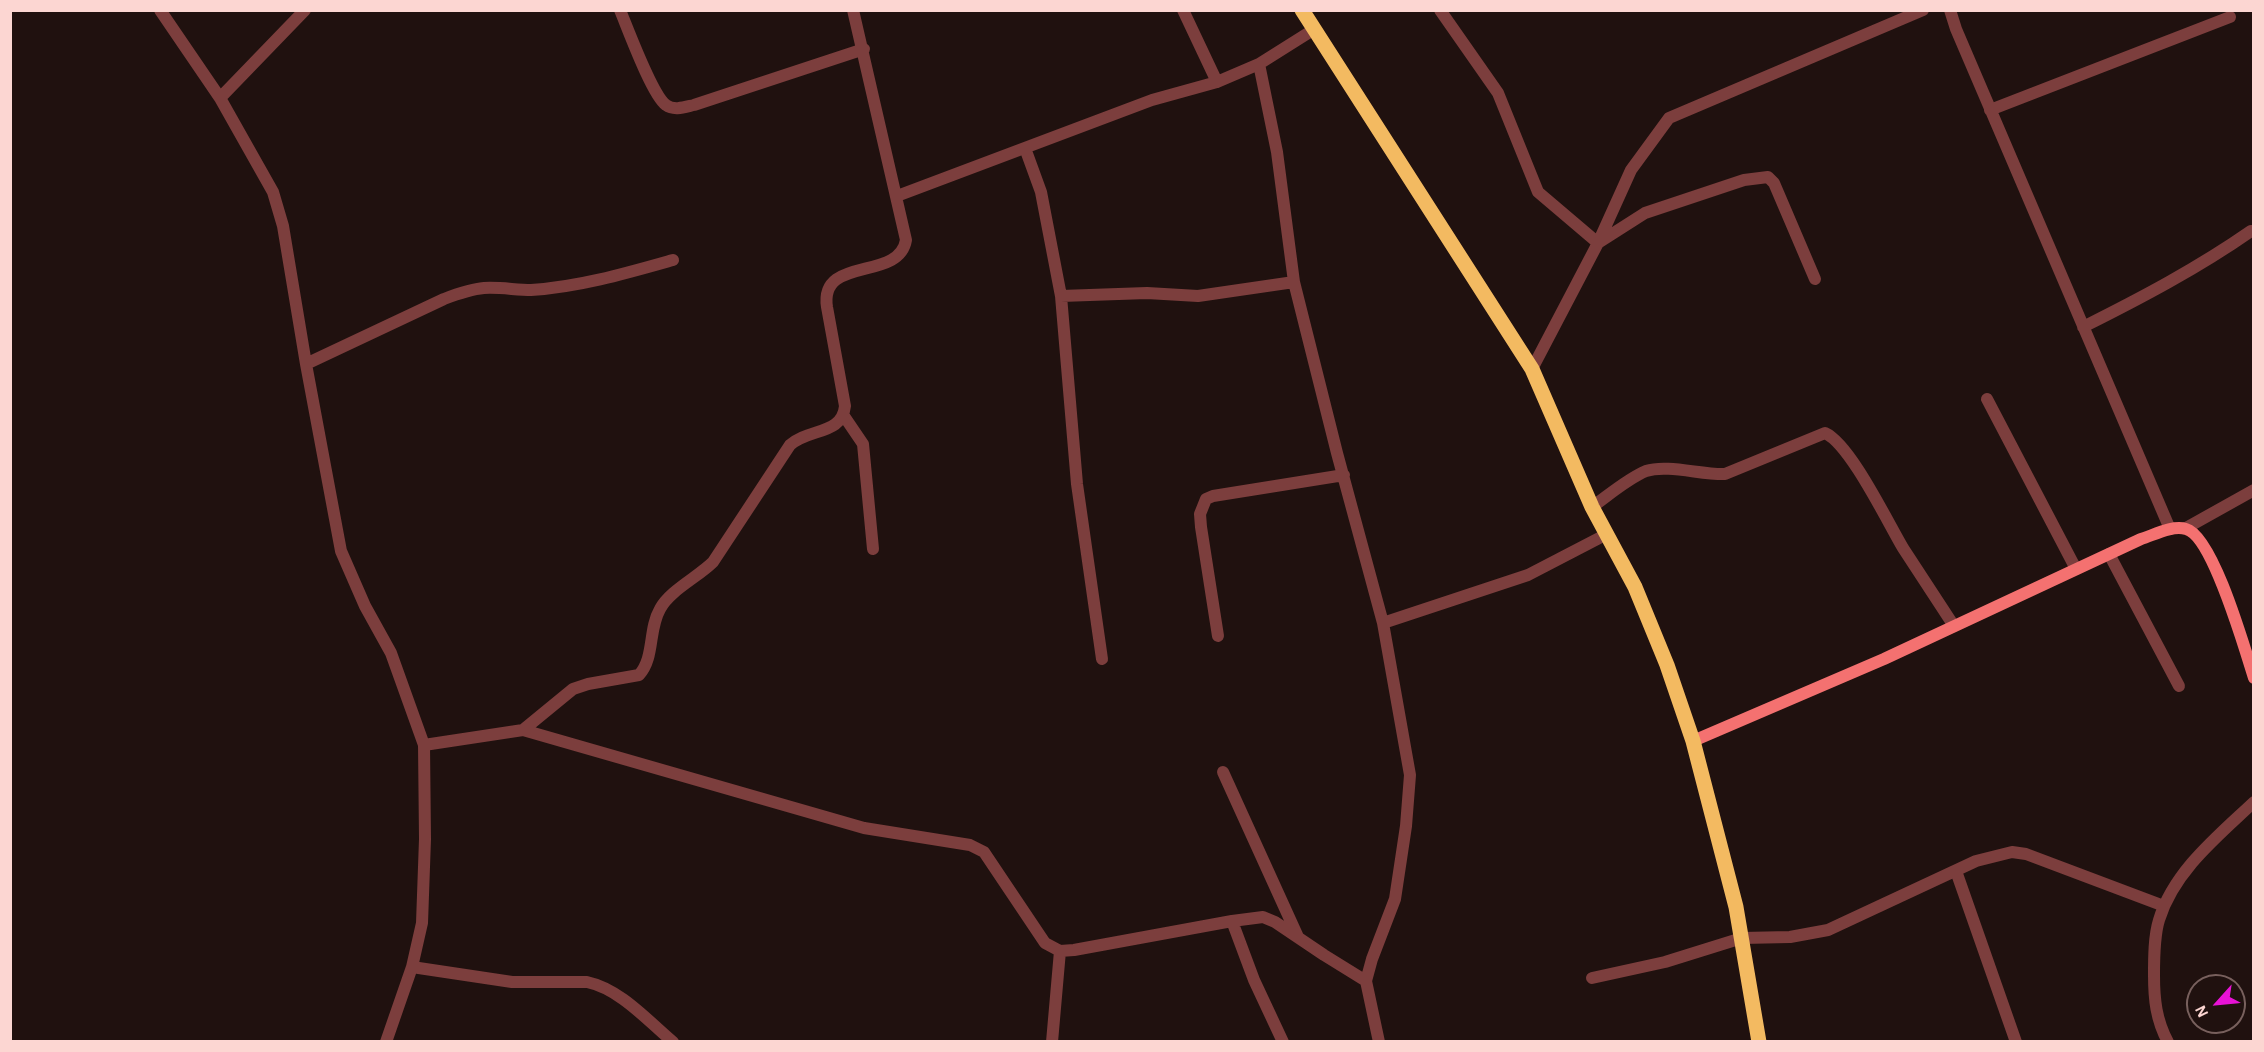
<!DOCTYPE html>
<style>
body{margin:0}
#map{position:relative;width:2264px;height:1052px;overflow:hidden;background:#20110f;font-family:"Alegreya Sans",sans-serif}
canvas{display:block}
.frame{position:absolute;inset:0;border:12px solid #fcd6d2;pointer-events:none}
.north{position:absolute;left:2186px;top:974px;width:60px;height:60px;box-sizing:border-box;background:#20110f;border:2px solid #78605d;border-radius:50%;rotate:243deg;font-size:16px;font-weight:700;line-height:24px;text-align:center;color:#fcd6d2}
.north::after{content:'';display:block;margin:auto;width:21px;height:27px;background:#e812d6;clip-path:polygon(50% 0,100% 100%,50% 72%,0 100%)}
</style>
<div id="map">
<canvas width="2264" height="1052"></canvas>
<div class="frame"></div>
<div class="north">N</div>
</div>
<script>
const c = document.querySelector('canvas').getContext('2d');
c.lineJoin = 'round';
function trace(path, color, width, dash) { c.strokeStyle = color; c.lineWidth = width; c.lineCap = dash ? 'butt' : 'round'; c.setLineDash(dash || []); c.stroke(path); }
trace(new Path2D(`
 M160,10L220,98L273,192L283,226L306,364L341,551L365,606L391,653L424,745L425,839L422,923L412,967L386,1042
 M620,10C628,29 652,95 666,105C674,111 685,107 694,105L864,49
 M1183,10L1217,82
 M1440,10L1498,93L1538,192L1598,243L1645,213L1744,180L1768,177L1774,183L1815,279
 M1950,10L1956,29L2170,529
 M1259,64L1277,152L1294,282L1337,453L1383,623L1410,775L1406,826L1395,899L1372,959L1366,981L1379,1042
 M220,98L305,10
 M1990,110L2230,17
 M1025,148L1041,192L1061,296L1147,293L1198,296L1294,282
 M897,196L1152,100L1217,82L1259,64L1313,30
 M1061,296L1077,484L1102,659
 M2083,327C2141,298 2198,268 2251,231
 M306,364L444,299C457,294 471,289 484,288C500,287 516,290 531,290C579,287 627,273 673,260
 M1532,369L1598,243L1631,170L1669,118L1923,10
 M1987,399L2076,569
 M844,416L863,444L873,549
 M1592,507C1609,495 1627,479 1646,471C1667,464 1702,475 1725,474L1825,433C1850,444 1887,521 1903,548C1920,574 1937,600 1954,626
 M2186,528L2254,490
 M2109,554L2179,686
 M1383,623L1528,575L1607,534
 M1218,636L1201,527L1200,514L1206,499L1213,496L1344,475
 M523,730L573,689L588,684L639,675C655,657 648,630 660,609C669,591 698,577 713,562L790,445C809,428 842,435 845,406L827,307C819,255 899,282 906,240L853,10
 M424,745L523,730L864,828L970,845L984,852L1045,943L1060,951L1074,950L1232,921L1263,917L1275,922L1324,955L1366,981
 M1223,772L1298,937
 M1956,871L2016,1042
 M1232,921L1254,980L1283,1042
 M412,967L512,982H587C620,989 647,1020 673,1042
 M1592,978L1665,962L1742,938L1790,937L1828,930L1976,861L2012,852L2026,854L2164,906
 M1052,1042L1060,951
 M2168,1042C2156,1020 2154,999 2154,975C2154,958 2154,936 2159,920C2174,871 2218,836 2254,802`), '#7c3e3d', 12);
trace(new Path2D(`
 M1693,741L1884,659L2141,539C2154,535 2172,525 2186,529C2213,536 2245,650 2254,678`), '#f47170', 12);
trace(new Path2D(`
 M1302,10L1532,369L1592,507L1635,587L1667,665L1693,741L1736,907L1759,1042`), '#f3ba61', 15);
</script>
